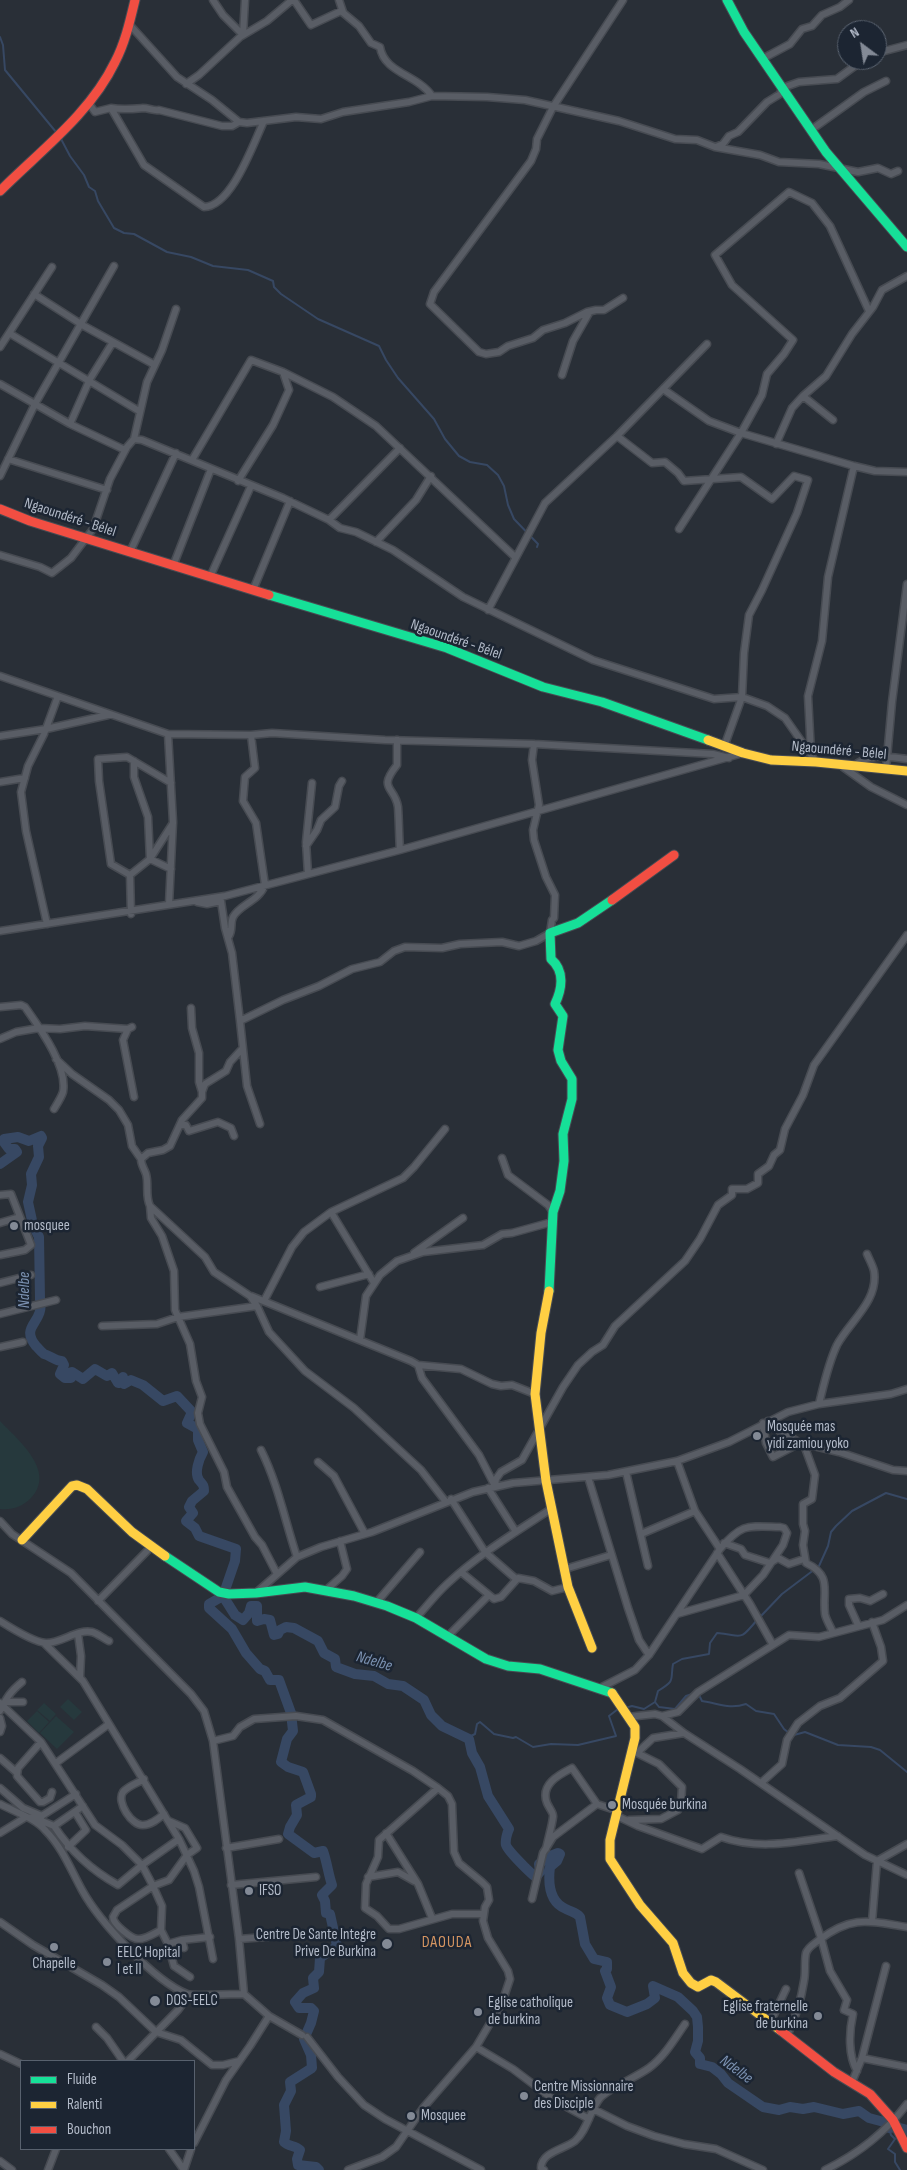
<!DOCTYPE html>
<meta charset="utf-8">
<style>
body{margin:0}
#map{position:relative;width:907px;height:2170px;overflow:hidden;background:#292f37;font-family:"Sofia Sans Condensed",sans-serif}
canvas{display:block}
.legend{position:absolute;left:20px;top:2060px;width:175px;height:90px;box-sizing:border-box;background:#1c2532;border:1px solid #58616e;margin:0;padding:6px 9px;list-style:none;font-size:15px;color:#b3bbc9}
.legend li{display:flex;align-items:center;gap:10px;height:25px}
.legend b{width:25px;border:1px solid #58616e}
.north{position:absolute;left:837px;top:20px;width:50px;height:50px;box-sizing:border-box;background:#1c2532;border:1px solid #58616e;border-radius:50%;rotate:329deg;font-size:14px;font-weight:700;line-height:20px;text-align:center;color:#b3bbc9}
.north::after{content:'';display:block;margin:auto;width:18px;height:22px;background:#838a96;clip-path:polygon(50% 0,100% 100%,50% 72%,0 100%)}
</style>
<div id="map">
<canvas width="907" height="2170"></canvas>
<ul class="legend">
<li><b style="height:6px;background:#16e098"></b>Fluide</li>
<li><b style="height:6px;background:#ffcf43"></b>Ralenti</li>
<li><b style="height:6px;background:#f24e42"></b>Bouchon</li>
</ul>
<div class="north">N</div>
</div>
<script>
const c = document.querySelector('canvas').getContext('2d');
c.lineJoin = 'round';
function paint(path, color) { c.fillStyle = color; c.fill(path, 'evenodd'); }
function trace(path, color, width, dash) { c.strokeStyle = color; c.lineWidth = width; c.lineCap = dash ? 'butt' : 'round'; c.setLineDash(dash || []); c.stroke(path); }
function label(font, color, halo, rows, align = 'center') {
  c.font = font + ' "Sofia Sans Condensed",sans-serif'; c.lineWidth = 5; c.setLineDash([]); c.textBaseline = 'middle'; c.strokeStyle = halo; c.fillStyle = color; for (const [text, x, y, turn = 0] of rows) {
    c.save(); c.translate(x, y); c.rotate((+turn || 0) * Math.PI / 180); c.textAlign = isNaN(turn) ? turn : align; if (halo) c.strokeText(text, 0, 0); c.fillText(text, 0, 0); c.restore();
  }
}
paint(new Path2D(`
 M0,1421C17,1439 57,1471 31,1498C22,1507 13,1510 0,1509Z
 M68,1699L82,1712L74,1720L60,1707Z
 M44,1703L56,1714L50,1721L37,1710Z
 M37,1711L49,1722L39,1733L27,1721Z
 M56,1716L74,1732L57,1749L40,1733Z`), '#26393d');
trace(new Path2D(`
 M0,37L3,45L5,70L56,132
 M60,137L70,156L84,175L89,187L95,191L98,201L114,228L124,233L134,234L167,252L191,257L213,266L248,270L273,281L274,287L281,294L318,319L379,346L386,360L398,378L434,419L445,439L459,456L470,462L487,465L498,475L504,486L508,505L514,519L538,544L537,547
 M760,1617L782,1594L819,1566L828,1546L831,1532L836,1526L852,1511L886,1493L907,1499
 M699,1695L702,1701C718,1703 729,1710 746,1704L756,1711L774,1714L784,1729L789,1733
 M655,1702L658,1691C676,1680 670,1681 673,1664L682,1659L709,1654L710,1643L717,1633C743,1635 738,1643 757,1620
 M655,1702L659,1707L675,1709L686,1696L692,1694
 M625,1708L632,1706L644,1709L655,1702
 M794,1735L805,1732L838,1745L871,1747L880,1750L907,1772
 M467,1738L475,1734L477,1724L480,1722L494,1734L513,1738L516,1737L533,1747L551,1744L578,1745L616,1736L609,1716L618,1709
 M889,2128L891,2135L895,2139L888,2149L895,2154V2162L900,2170`), '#374863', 2);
trace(new Path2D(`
 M0,1164L17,1152L15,1149H9L3,1141L4,1139L18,1137L29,1141L41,1136L42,1138L38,1146L39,1157L31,1174L32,1185L28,1202L33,1225L39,1237L40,1299C45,1324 19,1325 36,1346C39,1349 40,1351 44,1354C51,1356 55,1361 62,1361L64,1365L60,1374L65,1378H71L69,1373L72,1372L83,1379L95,1369L107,1376L112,1373L118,1383H120L123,1377L124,1384L131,1380L143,1385L163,1401L177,1396L192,1412L187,1423L198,1429V1440L203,1452C199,1459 194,1473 199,1480C203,1485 204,1485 204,1491L192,1501L189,1507L193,1513L186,1521L195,1528L199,1536L236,1549L235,1561L223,1596L235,1615L243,1620L249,1613L251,1606H257V1621L264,1619L270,1620L274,1635L278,1634L280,1630L286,1627L294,1628L318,1641L324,1653L335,1659L336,1667L355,1674L374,1676L388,1684L403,1686L424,1700L431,1715L442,1726L469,1739L472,1753L480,1767L488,1796L509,1829C507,1833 505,1841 506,1845C506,1849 532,1875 536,1877L540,1872L539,1864L548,1857L558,1853L560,1854L557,1861L550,1867C548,1883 549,1902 566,1909C571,1912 576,1912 580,1917L585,1944L594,1959L607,1962V1969L605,1971L611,1987L607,1998L610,2005L627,2012L647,2004L655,1998L653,1986L678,1997L693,2011L697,2017L698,2027V2041L695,2052L700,2058V2064L712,2067L721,2074L728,2083L763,2107L779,2110L790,2107L803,2109L814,2107L843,2114L859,2111L869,2118L884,2122L889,2128L896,2127L907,2130
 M223,1596L209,1604V1608L232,1629L246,1653L260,1669L265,1671L270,1680H279L291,1713L293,1731L287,1739L281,1762L288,1767L303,1772L311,1794V1797L296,1805L297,1815L290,1827L288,1834L314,1853L323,1851C327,1862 328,1873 332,1885L322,1895L325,1901L326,1913L330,1914L337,1946L320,1958L319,1972L313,1978L314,1988L303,1993L295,2002L299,2008H311L314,2011L311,2023L304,2039L311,2055L312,2068L290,2082L291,2091L284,2105L286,2131L284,2142C289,2147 295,2145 300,2150L297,2159L298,2165L316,2167L319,2170`), '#374863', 10);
const street = new Path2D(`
 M213,0L223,15L243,35L245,0
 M294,0L311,25L341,11L359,26L371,43L380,47C384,73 418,75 432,96
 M339,0L343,12
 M129,24L177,77L212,100L239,122L247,123L296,117L321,119L343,112L409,102L432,96L487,97L525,100L619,121L675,139L697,140L715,147L760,155L779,162L819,164L858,172L878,168L891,174L898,171
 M877,53L907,45
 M762,59L790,44L802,29L812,26L822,15L840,7L849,0
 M186,84L199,75L240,37L267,21L292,0
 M88,102L95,112L111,108L144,165L204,207C232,206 253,144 264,121
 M111,108C123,110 132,109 143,108C149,108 153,111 159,110L222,126H232L239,122
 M811,130L864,92L886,81
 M716,147L723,144L729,136L738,132L767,102L780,94L782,88L799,82L837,79L863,60
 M34,294L84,326L155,365
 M623,298L604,310H596L587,312L565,323L543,330L533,338L508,346L499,352L486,354L479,352L430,304L434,292L531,161L536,149L537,139L553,107L623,0
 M9,333L139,411
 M707,344L617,436L652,463L665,462L678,473L684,481L741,477L772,499L794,476L808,480L797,513L762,590L749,615L744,653L742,697L724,747
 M0,347L52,267
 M562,375L573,341L589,313
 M0,384L70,424L125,450
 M663,389L709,421L741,433L854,466L875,471L907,472
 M833,420L803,396L826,376L852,334L873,307L882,290L907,276
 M70,424L90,379L113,342
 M134,439L142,440L283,498L329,520L340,528L356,532L393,550L463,597L593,660L714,699L742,697L767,706L785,718L816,762
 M776,444L792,408L803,396
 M8,459L107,490
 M192,460L251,360L283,372L333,397L376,426L515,557
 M0,476L35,404L114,266
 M238,481L273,425L289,390L283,372
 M329,520L400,448
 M679,529L741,433L762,395L767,374L784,354L793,340L732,285L715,255L789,192L812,203L830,226L869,311
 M376,542L416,500L431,476
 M130,552L176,453
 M0,555L40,567L52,573L71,558L93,529L110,479L127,447L134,439L147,382L162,350L176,309
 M173,566L211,469
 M210,577L251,486
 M253,590L290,501
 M488,610L545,503L617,436
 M0,676L168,734L173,822L169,904
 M168,734L251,735L272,733L385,740L534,744L713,754L729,758
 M0,736L46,729L108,715
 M397,740V765C377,790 395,786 398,807C399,821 399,836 400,850
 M811,753L808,696L822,641L828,577L854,466
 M134,761V777L148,817L150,859L171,869
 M854,766C869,753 888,757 907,759
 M843,767L871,787L907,805
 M886,769L892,702L907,584
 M0,782L25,778
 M306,846L317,830L321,820L335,807L339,786L342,781
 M308,874L306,842L312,783
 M130,875L150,859L173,823
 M197,902L207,904L221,901L225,928L232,953L240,1021
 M131,914L130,875L111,864L99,781L98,759L127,757L171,783
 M47,924L26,831L21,792L28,766L44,734L58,696
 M0,931L225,896L400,850L743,753
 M229,936C233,930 230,923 233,917C240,904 258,902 265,885L256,823L243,801L245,777L255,768L251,735
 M0,1007L21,1005L25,1007C39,1027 68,1066 63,1092C61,1098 57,1104 54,1109
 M128,1029L123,1040L134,1097
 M0,1039L16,1032L39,1028L60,1029L85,1026L128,1029L132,1027
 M56,1059L72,1074L109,1100L119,1110L128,1125L132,1146L141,1159
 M202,1092L205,1084L226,1071L230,1062L242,1049
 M260,1124L247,1086L240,1021L283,1000L319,986L352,969L380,962L394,951L405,947L442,948L460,944L502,942L519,946L536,941L550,933L552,920L554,918L555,895L546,877L534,840L533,830L539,805L532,760L534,744
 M180,1125H186L189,1131L218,1122L231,1128L234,1136
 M502,1158L508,1175L548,1205L553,1212
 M0,1195L11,1194L31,1245L25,1250L0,1255
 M150,1206C145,1196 149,1184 146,1174C144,1168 141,1165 141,1159L148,1153L163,1150L170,1146L182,1120L202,1098V1092L199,1082V1053L192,1028L191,1008
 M331,1212L374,1283
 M0,1223L20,1217
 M414,1253L463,1218
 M0,1283L31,1275
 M320,1287L369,1274
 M251,1296L411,1361L418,1365L422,1378L479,1455L495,1486
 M264,1301L292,1247L304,1232L331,1212L403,1178L414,1167L445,1129
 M0,1314L56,1300
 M102,1326L157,1324L178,1317L257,1306
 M360,1340L366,1296L380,1275L397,1261L423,1252L483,1245L502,1234L512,1233L552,1222
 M0,1347L23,1342
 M418,1365L461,1369L492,1384L501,1386L512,1385L535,1394
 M819,1404C824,1384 828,1364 837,1345C849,1322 879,1301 874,1271C873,1266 869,1259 867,1254
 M768,1421L781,1432L804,1445L814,1446L839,1452L893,1470L907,1471
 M763,1423L766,1443L773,1457L800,1443
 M804,1445L815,1475L812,1499L803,1504V1524L805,1531L803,1545L806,1563C833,1576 822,1591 825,1614C826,1620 831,1627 833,1633
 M261,1450C278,1484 285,1521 297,1557
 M318,1462L334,1476L365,1534
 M626,1472L648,1566
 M588,1477L628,1608L639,1640L649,1655
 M495,1487L496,1479L501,1472L522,1460L563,1387L578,1365L592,1352L603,1345L615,1326L685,1261L700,1239L718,1205L732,1195V1189H747L758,1183V1174L769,1166L774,1155L780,1150L785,1129L803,1095L814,1065L907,935
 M488,1488L516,1532
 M451,1499L485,1552L516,1579
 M0,1521L12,1534L71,1573L191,1694L204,1711L213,1741L239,1939L244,1994
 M641,1534L695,1511
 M724,1543L741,1549L745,1555L770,1563L778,1558L789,1564L804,1559
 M717,1553L750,1604L773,1645
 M565,1569L611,1555
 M461,1572L494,1599L501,1597L518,1578L534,1581L552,1591L568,1587
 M277,1574L262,1545L255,1537L227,1487L224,1472L200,1424L198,1413L202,1397L196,1381L190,1344L175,1310L174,1271L162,1236L151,1218L150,1206L205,1257L214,1272L250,1296L257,1306L269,1332L305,1371L354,1408L421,1470L446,1502
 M325,1591L342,1576L347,1569L340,1541
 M257,1592L297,1557L321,1547L372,1532L473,1492L513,1483L608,1475L677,1461L729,1442L788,1412L819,1404L891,1394L907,1389
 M98,1601L151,1547
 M376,1603L420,1552
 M677,1614L744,1595L763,1575L783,1545L787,1533L784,1528L780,1527C747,1526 742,1523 720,1549
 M416,1618C426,1607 436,1594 447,1584C479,1554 516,1532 551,1509
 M0,1621C11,1628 33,1642 46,1643C62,1643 77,1629 92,1632C97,1633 104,1639 109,1641
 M858,1625L849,1605V1599L860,1598L870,1601L883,1594
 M78,1634L81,1656L80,1677
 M447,1637L489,1595
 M44,1643L83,1681L179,1839L194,1871L199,1887L213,1959
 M600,1688L635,1670L649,1655L720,1549L695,1511L677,1461
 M7,1702H23
 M0,1703L41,1742L95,1825L122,1845L142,1865L179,1839
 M0,1711C7,1697 10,1692 22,1682
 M662,1716L678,1712L698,1692L789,1635L819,1637L883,1620L907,1605
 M628,1717L655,1714L662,1716L684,1733L740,1769L865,1855L907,1875
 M0,1718L2,1726L0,1732
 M213,1741L233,1736L240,1727L254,1719L296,1716L323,1720L413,1771L438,1788L448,1796L452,1804L454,1852L459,1863L482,1882L487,1887L489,1900L485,1907L483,1921L488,1938L508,1971L510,1979L502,2003L476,2047L423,2108L396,2147L382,2157L348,2170
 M41,1742L18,1768L17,1776L40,1802H43L50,1798L52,1792
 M637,1753L653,1738L684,1733
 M0,1758L16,1772
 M56,1763L109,1724
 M144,1779C138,1783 128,1786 123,1792C116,1802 132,1826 143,1825C151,1825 158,1819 164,1814
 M761,1783L782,1764L787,1740L798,1723L820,1706L840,1698L883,1661L881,1647L872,1622
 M0,1788L23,1808L42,1816
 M438,1788L379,1840L378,1857L366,1884L365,1908L377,1916L389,1929H399L452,1914H484
 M0,1804C15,1812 35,1818 46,1831C62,1847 71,1870 82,1890C99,1921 154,1981 187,1994C192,1996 234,1994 244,1994L269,2016L302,2035
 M617,1816L638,1826L702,1849L721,1837C761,1851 798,1841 838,1836
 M40,1817L76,1794
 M629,1820L661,1819L678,1810L681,1804L682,1787L659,1764L633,1751
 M54,1826C71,1852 91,1870 118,1885L142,1865L153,1886L117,1910C116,1912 114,1915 113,1917C113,1924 132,1940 139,1939C146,1939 155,1933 161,1930L162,1906L153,1886L169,1880L187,1855L197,1848L185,1828L169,1821
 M0,1833L26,1817L37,1819L54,1826L83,1806
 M386,1833L418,1884L432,1918
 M68,1847L86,1830L75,1812
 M226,1848L279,1839
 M546,1849C548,1839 552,1826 553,1817C554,1813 549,1808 547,1803C540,1785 558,1775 572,1768L597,1804L618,1811
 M799,1873L821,1938L830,1971L847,2000L844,2010L853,2014C849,2032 848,2055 857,2071
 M368,1877L398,1872L414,1881
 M231,1885L316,1877
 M532,1899L543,1853L553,1837L597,1804
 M0,1922L33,1945L102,1985L119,1997L156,2032L181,2040L212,2065H223L239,2061
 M872,1922L877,1861L907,1844
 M161,1930L168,1944L182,1940L184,1948
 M239,1939L279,1936
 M182,1940L210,1937
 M168,1944L174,1966L190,1977
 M770,2023L786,1989
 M96,2027L107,2038L123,2061
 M787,2036C796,2017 801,2001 804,1981C806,1972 804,1962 806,1953C808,1947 814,1944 819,1940C852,1915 869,1921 907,1927
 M307,2037L338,2077L364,2105L385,2119L481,2170
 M476,2047L513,2069L554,2100L589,2119
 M0,2054L21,2064
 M862,2058L907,2067
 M128,2061L178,2010L189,1995
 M852,2082L862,2058L886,1966
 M595,2110L627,2126L654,2136L684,2144L716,2149L763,2170
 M194,2143L226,2080L250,2046L269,2016
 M169,2149L184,2170
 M0,2161L12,2170
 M48,2170L56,2149
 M184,2170L191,2149
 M544,2170L541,2168C541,2152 565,2149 575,2141C587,2131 590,2110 600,2098C611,2087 635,2078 649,2068C664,2057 674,2040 685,2024
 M825,2170C858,2154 885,2133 907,2104`);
const fast = new Path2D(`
 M727,0L744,32L826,152L907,247
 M269,595L447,648L543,687L602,702L708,740
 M549,1291L553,1212L560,1191L564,1161L563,1134L572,1099V1079L561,1061L558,1050L563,1016L555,1004C562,989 565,971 551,959L550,933L578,923L612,900
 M165,1556L219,1592L229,1594L256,1593L305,1587L354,1596L387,1606L416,1618L486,1659L508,1666L540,1669L612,1693`);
const slow = new Path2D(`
 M708,740L743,753L771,760L816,762L907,771
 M549,1291L541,1333L535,1394L546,1481L568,1587L592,1648
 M22,1540L72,1486L77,1485L87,1489L132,1532L165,1556
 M612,1693L635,1727V1738L610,1840V1859L640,1905L673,1943L683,1973L691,1983L698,1987L711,1980L716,1982L780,2030`);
const jam = new Path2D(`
 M0,191C40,151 90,114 115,62C125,43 130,21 135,0
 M0,509L30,521L269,595
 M612,900L674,855
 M780,2030L834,2072L870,2094L893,2120L907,2148`);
trace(street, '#474b52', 9);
trace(fast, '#474b52', 11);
trace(slow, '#474b52', 11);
trace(jam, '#474b52', 11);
trace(street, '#595d65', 6);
trace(fast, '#16e098', 9);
trace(slow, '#ffcf43', 9);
trace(jam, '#f24e42', 9);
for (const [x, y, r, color] of [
 [14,1226,5,"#838a96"],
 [757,1436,5,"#838a96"],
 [612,1805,5,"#838a96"],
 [249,1891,5,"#838a96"],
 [387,1944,6,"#838a96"],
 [54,1947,5,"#838a96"],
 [107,1962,5,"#838a96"],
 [155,2001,6,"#838a96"],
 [478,2012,5,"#838a96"],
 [818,2016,5,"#838a96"],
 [524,2096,5,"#838a96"],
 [411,2116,5,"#838a96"]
]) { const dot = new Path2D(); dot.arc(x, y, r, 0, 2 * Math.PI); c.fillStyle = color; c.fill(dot); trace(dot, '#1c2532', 2); }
label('15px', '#b3bbc9', '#1c2532', [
 ["Ngaoundéré - Bélel",70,518,18],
 ["Ngaoundéré - Bélel",456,640,19],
 ["Ngaoundéré - Bélel",839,751,5]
]);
label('15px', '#b3bbc9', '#1c2532', [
 ["mosquee",24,1226],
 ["Mosquée mas",767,1427],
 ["yidi zamiou yoko",767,1444],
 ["Mosquée burkina",622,1805],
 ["IFSO",259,1891],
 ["Centre De Sante Integre",376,1935,"right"],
 ["Prive De Burkina",376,1952,"right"],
 ["EELC Hopital",117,1953],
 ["I et II",117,1970],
 ["Chapelle",54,1964,"center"],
 ["DOS-EELC",166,2001],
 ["Eglise catholique",488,2003],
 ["de burkina",488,2020],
 ["Eglise fraternelle",808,2007,"right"],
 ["de burkina",808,2024,"right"],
 ["Centre Missionnaire",534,2087],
 ["des Disciple",534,2104],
 ["Mosquee",421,2116]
], 'left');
label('italic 16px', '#7b91b1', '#1c2532', [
 ["Ndelbe",25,1290,-90],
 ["Ndelbe",374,1662,16],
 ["Ndelbe",736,2070,36]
]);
c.letterSpacing = '1px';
label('16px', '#d59561', '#1c2532', [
 ["DAOUDA",447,1943]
]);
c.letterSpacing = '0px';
</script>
